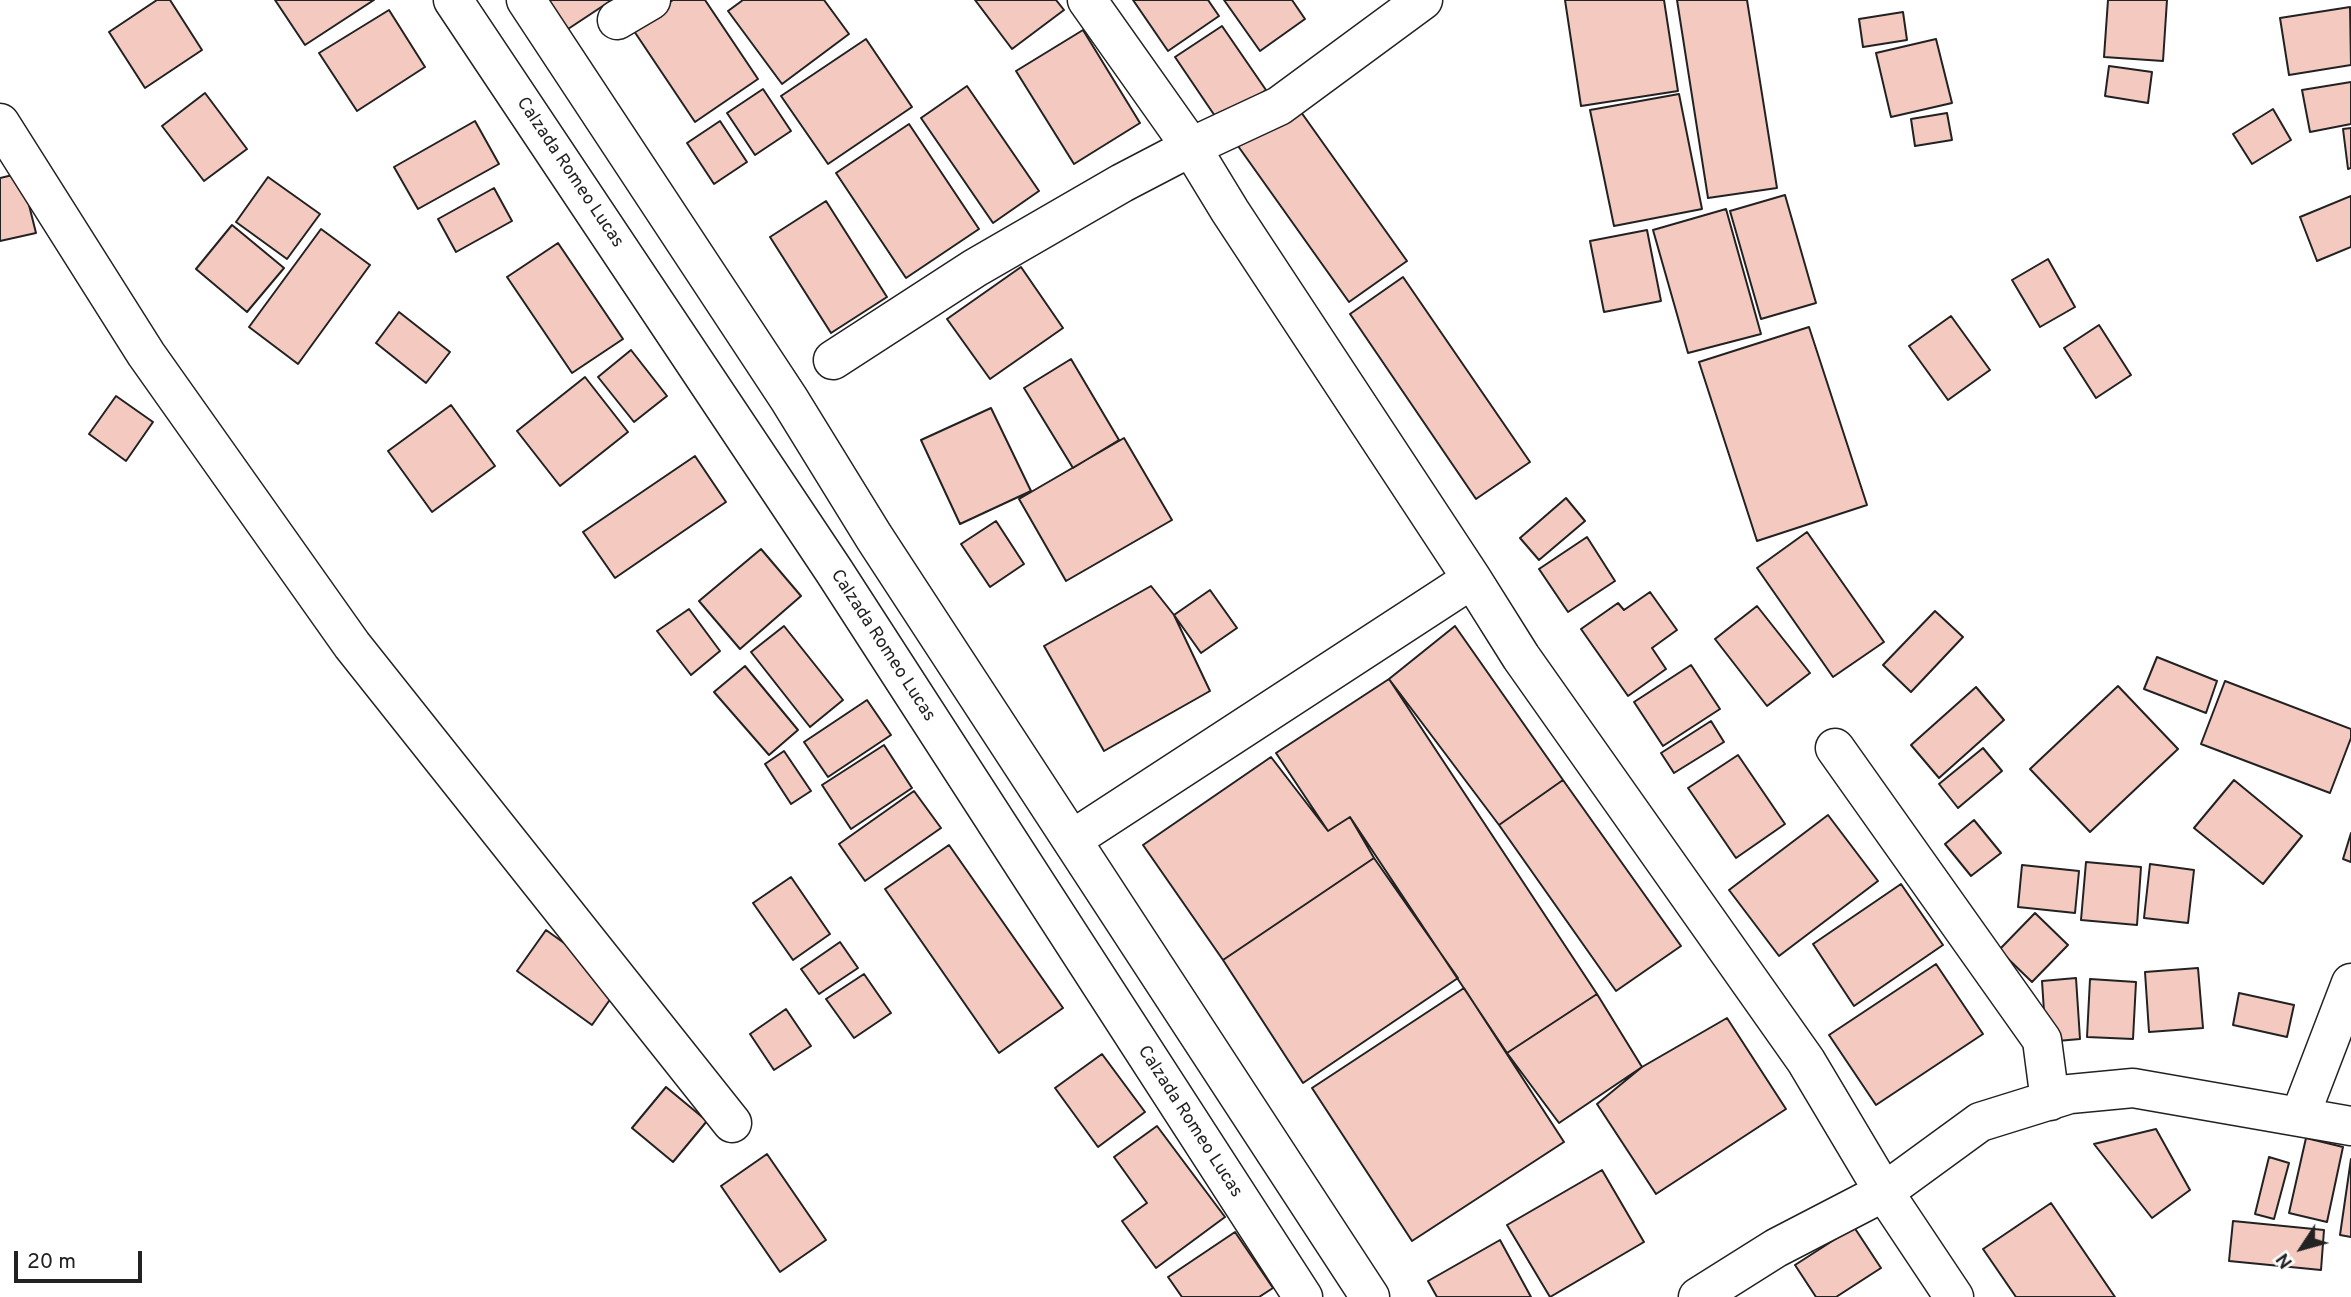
<!DOCTYPE html>
<style>
body{margin:0}
#map{position:relative;width:2351px;height:1297px;overflow:hidden;background:#fff;font-family:Overpass,sans-serif}
canvas{display:block}
.north{position:absolute;left:2267px;top:1213px;width:70px;height:70px;-webkit-text-stroke:5px #fff;paint-order:stroke;rotate:234deg;font-size:19px;font-weight:700;line-height:28px;text-align:center;color:#222}
.north::after{content:'';display:block;margin:auto;width:24px;height:32px;background:#222;clip-path:polygon(50% 0,100% 100%,50% 72%,0 100%)}
.scale{position:absolute;left:14px;top:1251px;width:128px;height:32px;box-sizing:border-box;border:4px solid #222;border-top:0;padding-left:9px;font-size:21px;line-height:24px;white-space:nowrap;color:#222;-webkit-text-stroke:5px #fff;paint-order:stroke}
</style>
<div id="map">
<canvas width="2351" height="1297"></canvas>
<div class="north">N</div>
<div class="scale">20 m</div>
</div>
<script>
const c = document.querySelector('canvas').getContext('2d');
c.lineJoin = 'round';
function paint(path, color) { c.fillStyle = color; c.fill(path, 'evenodd'); }
function trace(path, color, width, dash) { c.strokeStyle = color; c.lineWidth = width; c.lineCap = dash ? 'butt' : 'round'; c.setLineDash(dash || []); c.stroke(path); }
function label(font, color, halo, rows, align = 'center') {
  c.font = font + ' Overpass,sans-serif'; c.lineWidth = 5; c.setLineDash([]); c.textBaseline = 'middle'; c.strokeStyle = halo; c.fillStyle = color; for (const [text, x, y, turn = 0] of rows) {
    c.save(); c.translate(x, y); c.rotate((+turn || 0) * Math.PI / 180); c.textAlign = isNaN(turn) ? turn : align; if (halo) c.strokeText(text, 0, 0); c.fillText(text, 0, 0); c.restore();
  }
}
const building = new Path2D(`
 M157,0H170L202,50L145,88L109,32Z
 M275,0H374L305,45Z
 M538,0H612L559,35Z
 M673,0H705L758,79L695,122L632,28Z
 M743,0H824L849,34L782,84L728,11Z
 M975,0H1056L1064,10L1012,49Z
 M1133,0H1208L1219,16L1168,51Z
 M1224,0H1292L1305,19L1260,51Z
 M1565,0H1664L1678,91L1581,106Z
 M1677,0H1747L1777,188L1708,198Z
 M2108,0H2167L2163,61L2104,57Z
 M2350,7L2351,65L2289,75L2280,18Z
 M389,10L425,67L357,111L319,53Z
 M1903,12L1907,40L1863,47L1859,19Z
 M1222,26L1266,90L1219,122L1175,57Z
 M1083,30L1140,123L1074,164L1016,71Z
 M866,39L912,107L828,164L781,96Z
 M1936,39L1952,103L1891,117L1876,53Z
 M2109,66L2152,72L2148,103L2105,96Z
 M2351,82V124L2310,132L2302,90Z
 M967,86L1039,191L993,223L921,118Z
 M763,89L791,131L755,155L727,113Z
 M205,93L247,149L204,181L162,126Z
 M1679,94L1702,209L1614,226L1590,110Z
 M1296,105L1407,261L1349,302L1238,146Z
 M2273,109L2291,140L2252,164L2233,134Z
 M1947,113L1952,140L1915,146L1911,119Z
 M475,121L499,164L418,209L394,167Z
 M720,121L747,162L714,184L687,143Z
 M909,124L979,229L906,278L836,173Z
 M2351,128V168L2348,169L2343,129Z
 M21,173L36,233L0,241V178Z
 M268,177L320,214L287,259L236,222Z
 M494,188L512,221L456,252L438,219Z
 M1785,195L1816,303L1761,319L1730,211Z
 M2351,196V247L2317,261L2300,217Z
 M826,201L887,297L831,333L770,237Z
 M1726,209L1761,334L1688,353L1653,230Z
 M232,225L284,268L247,312L196,269Z
 M321,229L370,265L298,364L249,327Z
 M1647,230L1661,301L1604,312L1590,241Z
 M558,243L623,339L572,373L507,277Z
 M2048,259L2075,307L2040,327L2012,280Z
 M1021,267L1063,328L990,379L947,319Z
 M1403,277L1530,462L1476,499L1350,314Z
 M399,312L450,352L426,383L376,343Z
 M1951,316L1990,370L1948,400L1909,346Z
 M2099,325L2131,375L2096,398L2064,348Z
 M1809,327L1867,505L1757,541L1699,362Z
 M631,350L667,396L634,422L598,377Z
 M1071,359L1119,440L1073,468L1024,388Z
 M585,377L628,432L560,486L517,431Z
 M116,396L153,422L126,461L89,434Z
 M451,405L495,466L432,512L388,451Z
 M991,408L1031,491L960,524L921,440Z
 M1124,438L1172,520L1066,581L1019,499Z
 M695,456L726,502L615,578L583,532Z
 M1566,498L1585,521L1539,560L1520,538Z
 M996,521L1024,564L990,587L961,544Z
 M1807,532L1884,642L1833,677L1757,568Z
 M1587,537L1615,581L1568,612L1539,569Z
 M761,549L801,596L740,649L699,601Z
 M1151,586L1174,615L1210,691L1104,751L1044,646Z
 M1210,590L1237,628L1201,653L1174,615Z
 M1650,592L1677,630L1652,648L1666,669L1628,696L1581,629L1618,603L1624,610Z
 M1757,606L1810,673L1767,706L1715,639Z
 M689,609L720,651L691,675L657,631Z
 M1935,611L1963,637L1911,692L1883,665Z
 M784,626L843,700L810,727L751,652Z
 M1455,626L1563,780L1499,825L1389,679Z
 M2157,657L2217,681L2206,713L2144,689Z
 M1691,665L1720,709L1663,746L1634,702Z
 M745,666L798,730L769,755L714,692Z
 M1389,679L1597,994L1507,1053L1350,817L1328,831L1276,753Z
 M2225,681L2351,729V738L2330,793L2201,744Z
 M2118,686L2178,749L2090,832L2030,769Z
 M1976,687L2004,720L1939,778L1911,745Z
 M867,700L891,735L828,777L804,742Z
 M1711,721L1724,742L1674,773L1661,753Z
 M884,745L912,788L851,829L822,785Z
 M1983,748L2002,771L1958,808L1939,784Z
 M784,751L811,791L791,804L765,764Z
 M1738,755L1785,824L1736,858L1688,788Z
 M1271,757L1328,831L1350,817L1374,858L1223,960L1143,845Z
 M1563,780L1681,946L1616,991L1499,825Z
 M2234,780L2302,836L2263,884L2194,828Z
 M914,791L941,828L865,881L839,844Z
 M1828,815L1878,881L1779,956L1729,890Z
 M1974,820L2001,853L1971,876L1945,844Z
 M2351,833V862L2343,859Z
 M949,845L1063,1008L999,1053L885,889Z
 M1374,858L1458,978L1303,1083L1223,960Z
 M2086,862L2141,867L2137,925L2081,920Z
 M2150,864L2194,870L2188,923L2144,918Z
 M2022,865L2079,871L2075,913L2018,907Z
 M791,877L830,934L793,960L753,903Z
 M1901,884L1943,945L1854,1006L1813,944Z
 M2035,913L2068,945L2032,982L1999,950Z
 M546,930L621,984L592,1025L517,971Z
 M840,942L858,968L819,994L801,969Z
 M1936,964L1983,1034L1876,1105L1829,1035Z
 M2198,968L2203,1028L2149,1032L2145,972Z
 M864,974L891,1013L854,1038L826,999Z
 M2076,978L2080,1039L2046,1042L2042,981Z
 M2090,979L2136,982L2133,1039L2087,1037Z
 M1464,988L1564,1142L1412,1241L1312,1088Z
 M2239,993L2294,1005L2287,1037L2233,1025Z
 M1597,994L1642,1067L1559,1123L1507,1053Z
 M786,1009L811,1046L774,1070L750,1034Z
 M1727,1018L1786,1109L1656,1194L1597,1104L1642,1067Z
 M1102,1054L1145,1112L1098,1147L1055,1088Z
 M666,1087L707,1121L673,1162L632,1128Z
 M1157,1126L1225,1217L1156,1268L1122,1221L1147,1203L1114,1157Z
 M2156,1129L2190,1190L2152,1218L2094,1144Z
 M2306,1138L2343,1147L2327,1222L2289,1213Z
 M767,1154L826,1240L780,1272L721,1186Z
 M2269,1157L2289,1163L2274,1219L2255,1214Z
 M2351,1159V1237L2340,1235Z
 M1602,1170L1644,1242L1550,1297L1507,1225Z
 M2051,1203L2115,1297H2016L1983,1249Z
 M2233,1221L2324,1230L2321,1270L2229,1261Z
 M1854,1227L1881,1268L1836,1297H1816L1795,1265Z
 M1235,1232L1273,1288L1259,1297H1182L1168,1277Z
 M1500,1240L1531,1297H1437L1428,1281Z`);
paint(building, '#f3c9c0');
trace(building, '#222', 2);
const minor = new Path2D(`
 M1087,0L1191,147L1230,211L1472,579L1521,657L1806,1061L1884,1192L1954,1297
 M617,20L651,0
 M0,123L146,354L352,645L732,1123
 M833,360L975,268L1122,183L1191,147L1279,106L1423,0
 M1835,748L2042,1040L2050,1101
 M1073,839L1472,579
 M2300,1116L2351,983
 M1698,1297L1776,1248L1884,1192L1980,1122L2070,1094L2133,1088L2351,1126`);
const tertiary = new Path2D(`
 M453,0L834,571L1303,1297
 M526,0L789,399L874,537L1370,1297`);
trace(minor, '#222', 41);
trace(tertiary, '#222', 41);
trace(minor, '#fff', 38);
trace(tertiary, '#fff', 38);
label('18px', '#222', '#fff', [
 ["Calzada Romeo Lucas",569,173,56],
 ["Calzada Romeo Lucas",882,646,57],
 ["Calzada Romeo Lucas",1189,1122,57]
]);
</script>
